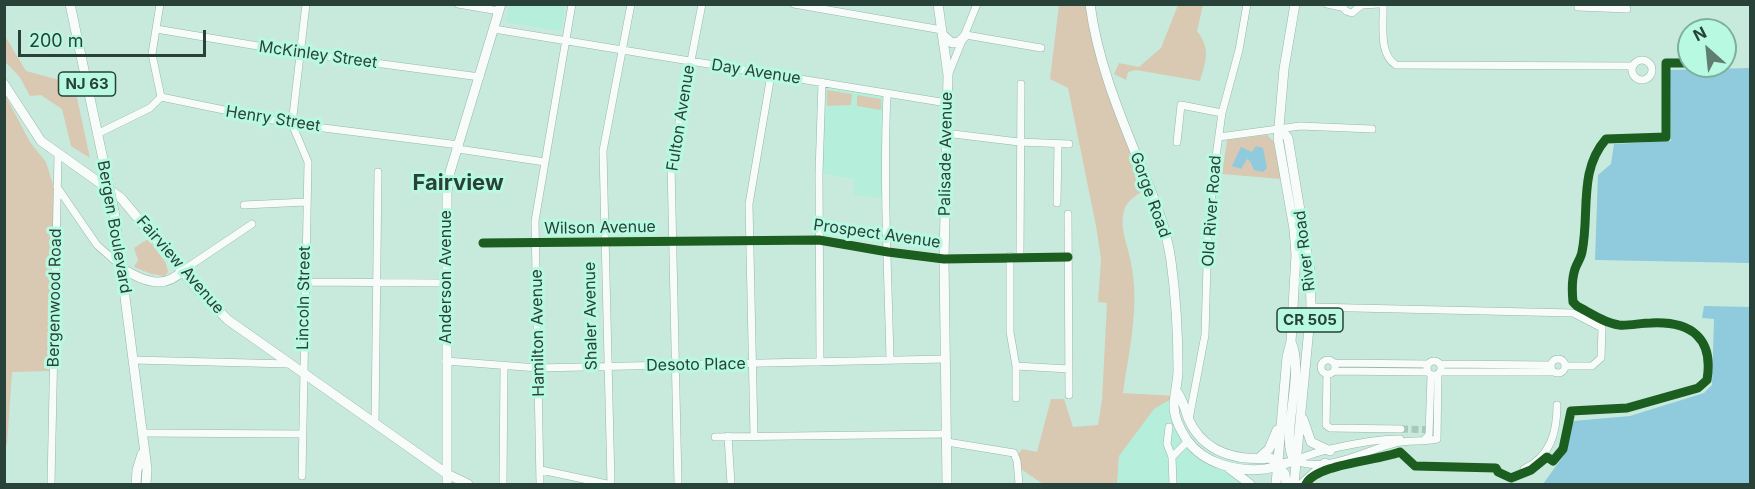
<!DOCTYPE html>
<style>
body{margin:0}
#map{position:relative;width:1755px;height:489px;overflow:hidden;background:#c7eadd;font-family:Inter,sans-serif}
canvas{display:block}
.frame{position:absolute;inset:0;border:6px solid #284239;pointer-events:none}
.north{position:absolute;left:1677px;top:18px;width:60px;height:60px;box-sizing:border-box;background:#b8f9e1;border:2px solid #7eb09e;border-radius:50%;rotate:333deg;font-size:16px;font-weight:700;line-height:24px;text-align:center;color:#284239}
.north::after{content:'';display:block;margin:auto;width:21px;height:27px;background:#607d72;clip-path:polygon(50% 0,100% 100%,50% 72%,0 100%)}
.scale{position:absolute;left:18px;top:30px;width:188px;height:27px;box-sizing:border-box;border:3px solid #284239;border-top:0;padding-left:8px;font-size:18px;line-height:21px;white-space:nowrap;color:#284239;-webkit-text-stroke:4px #b8f9e1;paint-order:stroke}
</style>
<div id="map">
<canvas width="1755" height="489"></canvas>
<div class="frame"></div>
<div class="north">N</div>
<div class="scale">200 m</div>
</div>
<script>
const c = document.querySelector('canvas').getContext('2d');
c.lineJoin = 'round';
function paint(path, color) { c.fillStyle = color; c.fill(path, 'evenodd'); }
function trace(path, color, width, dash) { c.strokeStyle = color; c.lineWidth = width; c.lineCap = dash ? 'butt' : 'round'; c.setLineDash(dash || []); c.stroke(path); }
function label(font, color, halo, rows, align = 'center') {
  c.font = font + ' Inter,sans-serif'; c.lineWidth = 6; c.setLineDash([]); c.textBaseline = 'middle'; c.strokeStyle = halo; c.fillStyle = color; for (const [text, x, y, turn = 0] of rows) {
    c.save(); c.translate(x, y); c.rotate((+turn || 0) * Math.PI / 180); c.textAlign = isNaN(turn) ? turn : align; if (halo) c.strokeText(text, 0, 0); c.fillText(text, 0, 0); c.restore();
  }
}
paint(new Path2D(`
 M509,4L565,5L561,31L506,22Z
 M822,82L887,94L884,198L854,195V179L819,173Z
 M1176,396L1174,406L1188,441L1250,484H1117L1119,456L1154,408Z`), '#b5eeda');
paint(new Path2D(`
 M1059,5H1090L1096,40L1149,186C1141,193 1129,198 1125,208C1118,227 1128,244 1131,263C1140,306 1129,351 1123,393L1176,396L1154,409L1119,456L1117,484H1043L1018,467L1016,457L1022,449L1037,452L1051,399H1064L1073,427L1098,425L1102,400L1107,303L1098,302L1101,259L1096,226L1068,88L1050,79Z
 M1178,5H1203L1197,31C1211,49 1206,61 1200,81L1136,70L1128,72L1126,80L1114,74L1119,63L1139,67L1161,48Z
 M5,36L26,71L74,84L90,158L71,146L62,109L41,95L30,96L19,76L5,62Z
 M827,90L852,94L851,105L827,106Z
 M4,93L30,142L46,162L56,194L51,371L12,372L7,445L4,444Z
 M857,95L881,99V110L857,106Z
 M1267,135L1274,142L1281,179L1222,174L1227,140Z
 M148,239L166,263L168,272L165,276L151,274L134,267L138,260L134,248Z`), '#d9c9b2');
paint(new Path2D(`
 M1750,68V263L1595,260L1598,175L1611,164L1614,144L1671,141L1670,70Z
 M1256,146L1263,148L1267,168L1263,172L1254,170L1250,161L1247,159L1241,169L1232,166L1241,147L1252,152Z
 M1704,306L1750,307V484H1543L1564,455L1573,421L1630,416L1704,393L1712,385L1714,319L1702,318Z`), '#90cadd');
trace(new Path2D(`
 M1401,429L1442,430`), '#a7c8bc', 7, [7, 3.5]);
const minor = new Path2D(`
 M160,4L152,54L161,97
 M458,4L499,11
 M794,4L942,30
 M1327,4L1341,7
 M1340,4L1346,11L1352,13L1363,4
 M1383,4C1384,23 1378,54 1396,65L1633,66
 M1363,5L1378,4
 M1578,7L1627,9
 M156,29L300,53L480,77
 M494,29L947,103
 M966,35L1041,48
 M1632 70a10 10 0 1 1 20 0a10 10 0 1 1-20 0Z
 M949,73L977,4
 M887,94C883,183 888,271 890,360
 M945,133L1019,142L1069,144
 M97,134L150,108L161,97L292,124L459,145
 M1219,137L1300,126L1372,129
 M1177,142L1181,105L1222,113
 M458,149L545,162
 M57,187L97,245L123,268
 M1057,203L1058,144
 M244,205L306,202
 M1068,214L1069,395
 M483,243L819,240L888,252L944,259L1068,257
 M1010,256V332L1016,366V398
 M1020,256L1021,84
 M182,271L252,224
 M304,282L446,283
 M1311,307L1573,313L1602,328L1601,358L1592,366H1565
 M1551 366a7 7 0 1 1 14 0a7 7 0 1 1-14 0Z
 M1321 367a7 7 0 1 1 14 0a7 7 0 1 1-14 0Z
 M133,360L290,364
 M1427 368a7 7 0 1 1 14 0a7 7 0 1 1-14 0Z
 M446,361L538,368L945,359
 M820,362L819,173L822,82
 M1334,363L1428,364
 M1440,364L1550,365
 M1016,366L1069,369
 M1334,371L1428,372
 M1440,372H1554
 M1327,374L1326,425L1330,428L1401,429
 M1189,419L1205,335L1208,229L1217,149L1222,113L1239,50L1247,4
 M375,424L378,172
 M1169,427L1167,444L1172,457
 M142,433L303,434
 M728,436L731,484
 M754,436L749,204L771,75
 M715,437L947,434
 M1424,440L1429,435L1431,375
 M947,442L1014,453L1017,461L1019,484
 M1295,461C1329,473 1363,451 1395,443C1409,440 1423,442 1437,439L1438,374
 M1295,461C1315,450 1378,438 1400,439
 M1524,469C1550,457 1557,433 1557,405
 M541,470L607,484
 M302,476L308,162L292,124L306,4
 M51,484L58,154
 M503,484L504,366
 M540,484L535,221L572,4
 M611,484L603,151L631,4
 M678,484L671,164L702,4
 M1173,484L1172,457L1188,441`);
const major = new Path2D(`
 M70,4L104,164
 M938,4L948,75L944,259L947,484
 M1090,4C1097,58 1117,108 1137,157C1151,191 1166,224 1171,261C1176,297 1178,334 1178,370C1178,382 1174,395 1174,406C1174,418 1181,431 1187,440C1204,464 1237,472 1265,469C1273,468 1284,463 1295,461
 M943,35L952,43L959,42L966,35
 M4,84L41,141L121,198L198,290L228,320L447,474L468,484
 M1280,128L1288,138L1310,271L1311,307L1294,484
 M114,211L147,469L146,484
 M123,269C143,281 164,290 182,271
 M1291,342C1306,374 1278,441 1295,461
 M1177,392C1183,400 1185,409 1188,418C1203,453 1237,461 1271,458L1285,474L1286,484
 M1303,419L1311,442L1330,451
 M1259,458L1269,449L1277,430
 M1230,469L1250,484
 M136,484L137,470L142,454
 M447,484V192L450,172L501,4
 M1276,484L1287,357L1291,342L1296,255L1294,229L1278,138L1284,69L1295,4
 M1302,484L1325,463`);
trace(minor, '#99b5aa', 8);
trace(major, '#99b5aa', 10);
trace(minor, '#f7fcfa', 7);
trace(major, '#f7fcfa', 9);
const majorBridge = new Path2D(`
 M104,164L114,211`);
trace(majorBridge, '#99b5aa', 10, []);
trace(majorBridge, '#f7fcfa', 9);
trace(new Path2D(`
 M483,243L819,240L888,252L944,259L1068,257
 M1306,484C1316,464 1377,461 1400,452L1415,466L1496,468L1498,472L1511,478L1531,470L1547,457L1553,461L1563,449L1571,411L1627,408L1698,388L1707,380C1714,338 1691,321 1651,323C1640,323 1629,326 1619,325C1604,323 1589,312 1577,306L1573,302C1572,292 1572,278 1575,269C1577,263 1581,258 1582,252C1590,213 1578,171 1606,139L1666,137V63H1689`), '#1b5e20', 9);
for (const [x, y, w] of [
 [87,84,57],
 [1310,320,66]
]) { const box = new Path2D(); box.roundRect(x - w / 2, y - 12, w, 24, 4.5); c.fillStyle = '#b8f9e1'; c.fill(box); trace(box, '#284239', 1.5); }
label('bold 15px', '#284239', null, [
 ["NJ 63",87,84],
 ["CR 505",1310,320]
]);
label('16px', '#284239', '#b8f9e1', [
 ["McKinley Street",318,55,8],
 ["Day Avenue",756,72,9],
 ["Fulton Avenue",681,118,-81],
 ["Henry Street",273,119,9],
 ["Palisade Avenue",946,154,-89],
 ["Gorge Road",1150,195,70],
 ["Old River Road",1212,211,-86],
 ["Bergen Boulevard",114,227,80],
 ["Wilson Avenue",600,228,-1],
 ["Prospect Avenue",877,234,8],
 ["River Road",1305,251,-97],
 ["Fairview Avenue",180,265,49],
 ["Anderson Avenue",446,277,-90],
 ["Bergenwood Road",55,298,-89],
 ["Lincoln Street",304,298,-89],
 ["Shaler Avenue",591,316,-91],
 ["Hamilton Avenue",538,333,-91],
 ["Desoto Place",696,365,-1]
]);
label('bold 22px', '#284239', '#b8f9e1', [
 ["Fairview",458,183]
]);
</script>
